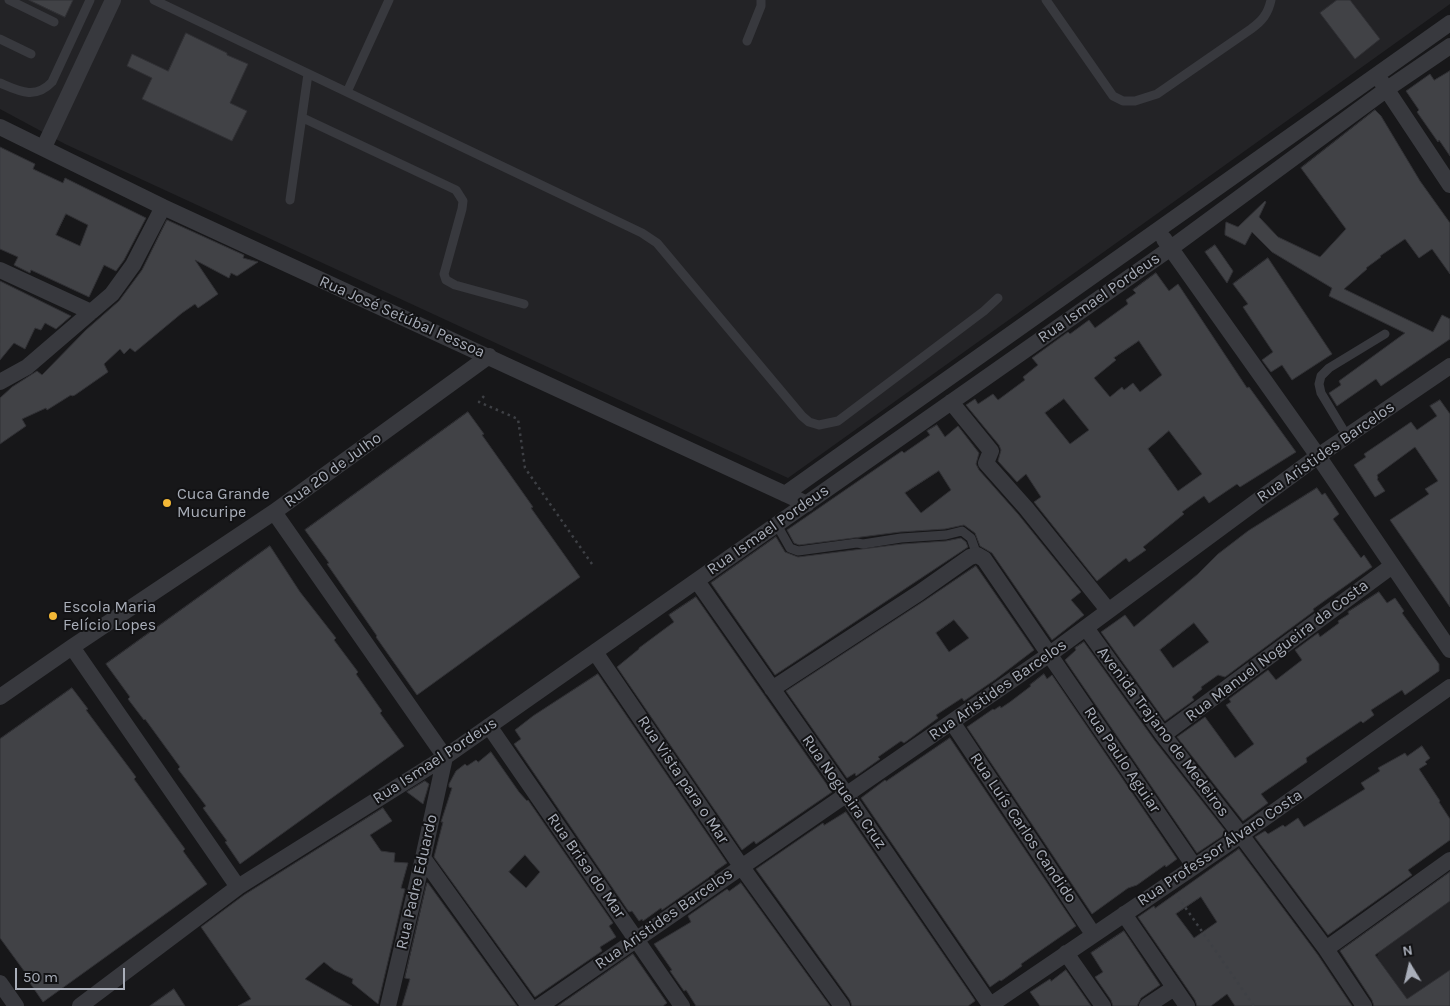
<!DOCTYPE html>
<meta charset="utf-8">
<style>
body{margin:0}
#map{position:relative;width:1450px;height:1006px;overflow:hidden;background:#171719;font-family:Karla,sans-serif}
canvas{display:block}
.north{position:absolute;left:1385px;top:941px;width:50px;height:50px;-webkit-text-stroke:4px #121214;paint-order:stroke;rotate:351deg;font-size:14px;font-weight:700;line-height:20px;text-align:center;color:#a9aeb9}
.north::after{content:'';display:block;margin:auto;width:18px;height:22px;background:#a9aeb9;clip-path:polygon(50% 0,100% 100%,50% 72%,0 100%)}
.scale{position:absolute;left:15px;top:968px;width:110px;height:22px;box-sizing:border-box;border:2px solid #a9aeb9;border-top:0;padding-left:6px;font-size:15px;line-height:18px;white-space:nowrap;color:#a9aeb9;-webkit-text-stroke:4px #121214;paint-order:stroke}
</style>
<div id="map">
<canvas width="1450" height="1006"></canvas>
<div class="north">N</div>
<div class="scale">50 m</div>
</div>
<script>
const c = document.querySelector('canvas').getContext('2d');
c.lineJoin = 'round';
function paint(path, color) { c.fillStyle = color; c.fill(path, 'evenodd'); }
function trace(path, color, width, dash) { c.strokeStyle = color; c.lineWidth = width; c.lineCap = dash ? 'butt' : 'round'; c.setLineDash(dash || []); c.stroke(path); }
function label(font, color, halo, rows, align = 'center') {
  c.font = font + ' Karla,sans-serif'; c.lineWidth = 4; c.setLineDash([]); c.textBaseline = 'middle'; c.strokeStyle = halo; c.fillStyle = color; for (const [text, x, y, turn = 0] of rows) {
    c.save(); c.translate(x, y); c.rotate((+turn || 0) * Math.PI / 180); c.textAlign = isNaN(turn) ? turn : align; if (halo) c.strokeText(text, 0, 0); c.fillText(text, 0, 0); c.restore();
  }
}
paint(new Path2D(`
 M0,0H1450V4L788,478L65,144L0,109Z
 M1450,901V1006H1411L1377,957L1379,952Z`), '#232326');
const building = new Path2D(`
 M29,0H73L65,17Z
 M1337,0H1350L1380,39L1355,59L1320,13Z
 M186,33L227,53V55L248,64L230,103L247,111L232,141L142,99L152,78L127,66L132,54L168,71Z
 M1450,71V156L1439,140L1438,142L1417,112L1419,110L1406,91L1430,74L1434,80Z
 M1375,110L1381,116L1420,181L1450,223V274L1432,249L1419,258L1405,239L1380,256L1381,257L1366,268L1367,269L1344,289L1433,332L1442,315L1450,319V339L1381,386L1376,379L1337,406L1329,393L1341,385L1339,381L1405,333L1329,296L1332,288L1272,252L1252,232L1245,245L1225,235V231L1226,222L1238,227L1265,201L1266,202L1259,217L1278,237L1320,257L1346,229L1301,168Z
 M0,147L35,164L33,169L63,183L65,178L146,218L124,260L116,271L104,265L89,297L31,270L30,273L14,265L18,257L0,249ZM66,214L88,225L80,246L56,235Z
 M167,220L244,255L243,258L258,262L237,276L231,273L229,278L195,260L218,294L198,308L195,304L182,313L135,352L130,348L124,354L120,349L104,364L108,372L75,395L72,396L71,395L47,410L46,408L22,419L26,426L0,444V398L12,387L37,371L42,375L86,330L119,301L142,270Z
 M1215,245L1233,271L1227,283L1205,252Z
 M1268,258L1332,354L1292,380L1282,365L1271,372L1262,360L1273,352L1243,307L1248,304L1233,284Z
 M1156,273L1169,291L1178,284L1247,388L1249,387L1296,452L1240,487L1237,484L1209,503L1204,496L1182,512L1184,514L1143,547L1146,550L1129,562L1126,558L1097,581L1034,502L1041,497L1026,474L1017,482L998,461L1001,450L999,445L966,405L975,399L978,404L993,394L998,400L1025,380L1023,377L1038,365L1032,358L1068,332L1070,334L1089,320L1095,328L1128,304L1126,300L1136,293L1133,290ZM1139,341L1162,375L1140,392L1133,383L1124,390L1122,387L1110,397L1094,378L1116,360L1114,358ZM1064,399L1089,430L1070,444L1045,413ZM1169,431L1202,474L1178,491L1148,449Z
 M0,281L71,316L56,329L45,323L41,330L35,328L25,349L14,343L0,360Z
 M1440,400L1450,414V607L1390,520L1429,494L1425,489L1438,481L1415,447L1377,475L1378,478L1377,479L1385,491L1375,497L1354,465L1366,457L1364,454L1411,422L1417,430L1437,416L1430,406Z
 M468,412L484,434L482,435L533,507L531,508L580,577L417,695L376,637L377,636L327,564L329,563L305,530Z
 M937,425L945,437L958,426L979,453L976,464L979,470L1018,514L1081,592L1071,600L1084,615L1052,640L992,553L980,546L975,533L964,525L945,529L900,532L799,545L794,543L787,530L883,464L902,451L904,453L930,435L927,431ZM939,471L951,490L921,513L905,493Z
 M1317,488L1322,495L1325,493L1339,514L1333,519L1361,558L1364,555L1372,567L1313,609L1314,611L1225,677L1218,675L1201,687L1202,689L1192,697L1194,700L1165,721L1101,632L1125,615L1134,627L1198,574L1218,554L1248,531ZM1194,623L1209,642L1173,668L1160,650Z
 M776,537L785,552L798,557L902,544L946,541L961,538L966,542L968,547L775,675L711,583Z
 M270,546L300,592L336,638L334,640L358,672L356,674L382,711L380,713L404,746L240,864L225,842L227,841L203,808L206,806L178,769L180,767L145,719L144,720L128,699L130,697L106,664Z
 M976,566L1034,650L996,679L964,701L962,698L936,715L938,718L904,743L901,741L878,757L880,759L856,776L855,773L847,778L786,691L924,601ZM954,620L969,638L949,652L936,633Z
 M1379,592L1387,603L1395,598L1404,611L1402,613L1439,664V671L1405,695L1402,690L1371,710L1374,715L1363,723L1361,721L1306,758L1307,762L1261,794L1268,803L1243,821L1177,737L1205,717L1235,758L1254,744L1226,705L1231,702L1229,699L1268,670L1276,680L1302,660L1295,650L1318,633L1320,637L1339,623L1338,621L1349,614L1348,612Z
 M696,597L832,792L756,844L754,841L742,850L617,667L639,649V648L674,622L669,615Z
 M1084,642L1155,741L1227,833L1197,853L1065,660L1076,650L1075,648Z
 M598,674L727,863L714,872L715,873L662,910L661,908L643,921L642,919L639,921L632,911L629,912L514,744L521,739L515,730L533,716Z
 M1044,674L1047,679L1052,675L1177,859L1166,867L1165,865L1137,885L1128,888L1092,914L967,727L993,709L994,710L1000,706L1001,708L1010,702L1031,686L1030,685Z
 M72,688L88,709L86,710L136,777L134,779L185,849L183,851L207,884L43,1002L28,980L30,979L0,938V739Z
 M950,738L1076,926L1021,964L1022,966L1001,981L1000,980L990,987L861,798L885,780L886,781Z
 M1422,746L1430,758L1425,762L1427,764L1419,769L1440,801L1439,802L1450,819V840L1408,870L1412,875L1328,935L1255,837L1265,831L1268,834L1283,825L1285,827L1298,818L1304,827L1365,789L1361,783L1380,771L1378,768L1405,753L1407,756Z
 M491,752L519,792L527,801L528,800L613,923L609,926L616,937L600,947L602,951L535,997L434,857L443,822H441L452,788L449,787V784L456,771L465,764L467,766L476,760L478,762ZM525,855L540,872L526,888L509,872Z
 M425,781L429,784L423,804L407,792Z
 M383,808L392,821L370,835L381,851L395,853L394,862L408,863L401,888L405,889L378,1004L352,983L353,979L334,970L324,962L305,979L352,1006H238L251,999L201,927L244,895Z
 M846,812L974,999L975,1001L968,1006H852L850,1000L756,869L823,823L824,825Z
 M1239,849L1318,955L1352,1006H1235L1227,994L1211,1006H1197L1195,1000L1138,917L1154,906L1155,908ZM1201,897L1217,922L1194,938L1176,914Z
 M1450,872V901L1375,955L1407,999L1450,970V1006H1374L1372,1000L1340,951Z
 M427,883H428L517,1006H402L410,979L405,978Z
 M741,883L830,1006H696L686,990L684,991L670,971L672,970L654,944L691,922L688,916L727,889L729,891Z
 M1124,931L1160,985L1141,998L1137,1006H1113L1111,1000L1095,977L1103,972L1091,953Z
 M633,954L667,1003L663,1006H558Z
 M1066,970L1091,1006H1040L1030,992L1050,979L1051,981Z
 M174,989L185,1006H150Z`);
paint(building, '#414246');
trace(building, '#313135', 1);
trace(new Path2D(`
 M484,396L479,402L518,419L525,468L592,564
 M1178,897L1254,1006`), '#3e4045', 2.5, [2.5, 4]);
trace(new Path2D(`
 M9,0L54,22
 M154,0L642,233L657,243L802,416L809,422L819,425L838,421L984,311L998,298
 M1046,0L1113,96L1123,101H1135L1157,94L1251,29C1262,21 1268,14 1271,0
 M0,39L31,54
 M747,41L761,6V0
 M0,83C19,91 35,100 52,82L90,0
 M347,92L389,0
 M303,118L456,190L463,201L462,209L446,267L444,274L446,280L455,285L524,304
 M290,200L308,74
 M1347,436L1321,393L1319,384L1321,376L1329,368L1385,334
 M777,525L790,548L798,551L857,543L863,544L901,538L946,535L962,531L971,538L977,555`), '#38393e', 9);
trace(new Path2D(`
 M1381,81L1450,185
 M0,127L163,207L807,504
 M44,147L113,0
 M1164,239L1318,456L1450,650
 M0,270L91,312
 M0,382L27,367L112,294L133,265L163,207
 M951,402L991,451L986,463L1026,508L1108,610
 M785,494L1450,23
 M274,512L445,757L423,858L388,1006
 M697,581L846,794L990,1005
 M1086,628L1163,735L1241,835L1326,949L1364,1006
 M72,647L238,887
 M595,652L741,866L842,1006
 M772,689L919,593L970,557L977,555L984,559L1194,866
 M0,697L72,647L274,512L489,356
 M952,722L1093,934
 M489,726L682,1006
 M1163,735L1392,566
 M423,858L529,1006
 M1124,914L1187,1006
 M1326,949L1450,860
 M1066,953L1103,1006
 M0,983L16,1006
 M80,1006L238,887L445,757L1171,248L1387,89L1450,46
 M540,1006L1050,654L1318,456L1450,366
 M989,1006L1241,835L1450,687
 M1147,1006L1174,988`), '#38393e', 16);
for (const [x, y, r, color] of [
 [167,503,5,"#f3b836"],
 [53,616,5,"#f3b836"]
]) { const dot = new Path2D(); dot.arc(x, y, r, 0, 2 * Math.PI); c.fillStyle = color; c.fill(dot); trace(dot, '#121214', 2); }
label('16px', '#a9aeb9', '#121214', [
 ["Rua Ismael Pordeus",1099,298,-35],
 ["Rua José Setúbal Pessoa",402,317,24],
 ["Rua Aristides Barcelos",1326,452,-35],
 ["Rua 20 de Julho",333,470,-36],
 ["Rua Ismael Pordeus",768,530,-35],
 ["Rua Manuel Nogueira da Costa",1277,651,-37],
 ["Rua Aristides Barcelos",998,690,-35],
 ["Avenida Trajano de Medeiros",1163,732,53],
 ["Rua Paulo Aguiar",1122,760,56],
 ["Rua Ismael Pordeus",435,761,-33],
 ["Rua Vista para o Mar",683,780,56],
 ["Rua Nogueira Cruz",844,792,55],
 ["Rua Luís Carlos Candido",1023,828,56],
 ["Rua Professor Álvaro Costa",1220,848,-34],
 ["Rua Brisa do Mar",586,866,55],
 ["Rua Padre Eduardo",417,882,-77],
 ["Rua Aristides Barcelos",664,919,-35]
]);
label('16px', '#a9aeb9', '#121214', [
 ["Cuca Grande",177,494],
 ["Mucuripe",177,512],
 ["Escola Maria",63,607],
 ["Felício Lopes",63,625]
], 'left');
</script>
